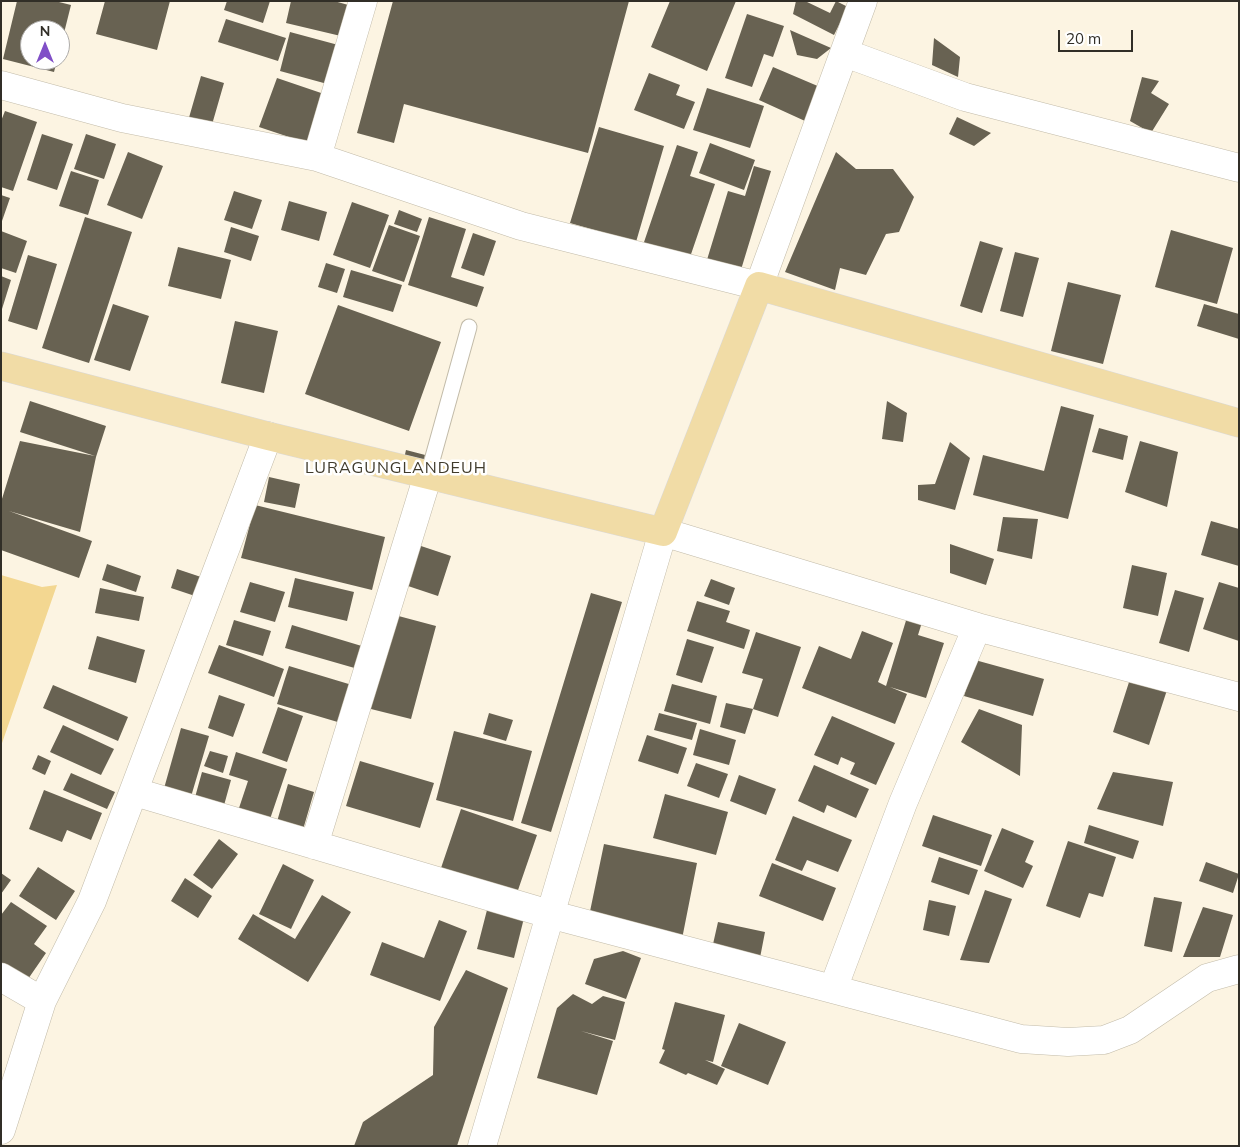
<!DOCTYPE html>
<style>
body{margin:0}
#map{position:relative;width:1240px;height:1147px;overflow:hidden;background:#fcf4e2;font-family:Mulish,sans-serif}
canvas{display:block}
.frame{position:absolute;inset:0;border:2px solid #312e27;pointer-events:none}
.north{position:absolute;left:20px;top:20px;width:50px;height:50px;box-sizing:border-box;background:#fff;border:1px solid #adaba9;border-radius:50%;rotate:0deg;font-size:14px;font-weight:700;line-height:20px;text-align:center;color:#312e27}
.north::after{content:'';display:block;margin:auto;width:18px;height:22px;background:#804fc7;clip-path:polygon(50% 0,100% 100%,50% 72%,0 100%)}
.scale{position:absolute;left:1058px;top:30px;width:75px;height:22px;box-sizing:border-box;border:2px solid #312e27;border-top:0;padding-left:6px;font-size:15px;line-height:18px;white-space:nowrap;color:#312e27;-webkit-text-stroke:4px #fff;paint-order:stroke}
</style>
<div id="map">
<canvas width="1240" height="1147"></canvas>
<div class="frame"></div>
<div class="north">N</div>
<div class="scale">20 m</div>
</div>
<script>
const c = document.querySelector('canvas').getContext('2d');
c.lineJoin = 'round';
function paint(path, color) { c.fillStyle = color; c.fill(path, 'evenodd'); }
function trace(path, color, width, dash) { c.strokeStyle = color; c.lineWidth = width; c.lineCap = dash ? 'butt' : 'round'; c.setLineDash(dash || []); c.stroke(path); }
function label(font, color, halo, rows, align = 'center') {
  c.font = font + ' Mulish,sans-serif'; c.lineWidth = 5; c.setLineDash([]); c.textBaseline = 'middle'; c.strokeStyle = halo; c.fillStyle = color; for (const [text, x, y, turn = 0] of rows) {
    c.save(); c.translate(x, y); c.rotate((+turn || 0) * Math.PI / 180); c.textAlign = isNaN(turn) ? turn : align; if (halo) c.strokeText(text, 0, 0); c.fillText(text, 0, 0); c.restore();
  }
}
paint(new Path2D(`
 M1,575L42,587L57,585L1,746Z`), '#f3d791');
paint(new Path2D(`
 M17,1H55L71,5L61,45L60,30H30V60H57L54,72L3,59Z
 M105,1H170L157,50L96,34Z
 M227,1H270L263,23L224,10Z
 M291,1H334L352,6L345,37L286,23Z
 M393,1H629L588,153L404,104L394,143L357,133Z
 M670,1H736L707,71L651,47Z
 M796,1H805L830,13L836,1L848,7L834,35L793,14Z
 M747,14L784,26L773,57L764,54L752,87L725,78Z
 M226,19L286,38L278,61L218,42Z
 M790,30L831,48L817,59L797,55Z
 M290,32L342,46L331,85L280,71Z
 M934,38L960,57L958,77L932,65Z
 M773,67L820,87L805,121L759,100Z
 M649,73L680,85L676,95L695,102L684,129L634,110Z
 M201,76L224,83L211,128L188,121Z
 M1142,77L1159,81L1151,93L1169,104L1151,133L1130,121Z
 M277,78L327,95L310,144L259,127Z
 M707,88L764,106L750,148L693,130Z
 M5,111L37,122L13,191L1,187V121Z
 M957,117L991,133L974,146L949,134Z
 M599,127L664,146L636,242L570,223Z
 M42,134L73,144L57,190L27,180Z
 M86,134L116,144L104,179L74,169Z
 M710,143L755,160L744,190L699,173Z
 M677,145L698,152L690,176L715,184L688,263L642,248Z
 M128,152L163,166L142,219L107,205Z
 M836,152L856,169H893L914,197L899,232L886,234L866,275L840,268L835,290L785,272Z
 M754,166L771,171L740,273L706,263L728,191L745,196Z
 M71,171L99,180L88,215L59,206Z
 M234,191L262,200L252,229L224,220Z
 M1,195L10,198L2,221H1Z
 M289,201L327,212L319,241L281,230Z
 M352,202L389,215L370,268L333,255Z
 M399,210L422,219L417,232L394,224Z
 M85,217L132,232L89,363L42,348Z
 M429,217L466,229L451,277L484,287L477,307L408,285Z
 M389,225L420,236L404,282L372,271Z
 M231,227L259,236L251,261L224,252Z
 M1171,230L1233,248L1217,304L1155,287Z
 M1,231L27,241L16,273L1,268Z
 M473,233L496,241L484,276L461,268Z
 M980,241L1003,248L982,313L960,306Z
 M178,247L231,260L221,299L168,286Z
 M1015,252L1039,258L1023,317L1000,311Z
 M28,255L57,264L37,330L8,321Z
 M326,263L345,269L337,293L318,287Z
 M351,270L402,285L393,312L343,297Z
 M1,276L11,280L2,309H1Z
 M1068,282L1121,295L1103,364L1051,351Z
 M113,304L149,316L130,371L94,360Z
 M1204,304L1239,314V339L1197,326Z
 M338,305L441,342L409,431L305,394Z
 M235,321L278,331L264,393L221,383Z
 M30,401L106,426L96,457L80,532L9,511L92,541L79,578L1,550V502L20,441L95,456L20,432Z
 M887,401L907,413L903,442L882,439Z
 M1061,406L1094,415L1068,519L973,495L983,455L1044,471Z
 M1099,428L1128,436L1123,460L1092,452Z
 M1140,441L1178,452L1167,507L1125,492Z
 M950,442L970,458L955,510L918,500V485L935,484Z
 M406,450L429,456L425,469L403,463Z
 M269,477L300,484L295,508L264,502Z
 M255,505L385,537L372,590L241,558Z
 M1003,517L1038,519L1032,559L997,551Z
 M1211,521L1239,529V566L1201,555Z
 M950,544L994,559L986,585L950,573Z
 M418,545L451,556L438,596L405,585Z
 M107,564L141,576L136,592L102,580Z
 M1132,565L1167,573L1158,616L1123,608Z
 M177,569L204,578L198,597L171,588Z
 M295,578L354,592L347,621L288,607Z
 M711,579L735,588L729,605L704,596Z
 M250,582L285,592L275,622L240,612Z
 M1219,582L1239,588V641L1203,629Z
 M100,588L144,597L139,621L95,613Z
 M1175,590L1204,598L1189,652L1159,643Z
 M591,593L622,602L551,832L521,823Z
 M697,601L730,611L726,622L750,630L744,649L687,631Z
 M391,614L436,626L411,719L367,708Z
 M908,614L923,619L918,635L944,643L926,698L890,687L907,694L895,724L802,688L819,646L851,659L862,631L893,643L878,682L886,686Z
 M234,620L271,631L263,656L226,645Z
 M292,625L365,647L358,669L285,648Z
 M756,632L801,647L778,717L753,709L745,734L720,727L726,703L753,709L763,679L742,673Z
 M97,636L145,650L136,683L88,669Z
 M687,639L714,647L702,683L676,675Z
 M219,645L284,669L274,697L208,673Z
 M975,660L1044,679L1033,716L964,696Z
 M289,666L352,685L341,723L277,704Z
 M1130,679L1167,690L1149,745L1113,732Z
 M672,684L717,696L710,724L664,711Z
 M53,685L128,717L118,741L43,708Z
 M219,695L245,704L233,737L208,728Z
 M278,707L303,716L287,762L262,753Z
 M979,709L1022,725L1020,776L961,742Z
 M489,713L513,720L506,741L483,734Z
 M659,713L697,723L692,740L654,730Z
 M832,716L895,743L876,785L850,774L855,763L841,757L838,765L814,755Z
 M63,725L114,749L101,775L50,752Z
 M181,728L209,736L190,800L163,792Z
 M700,729L736,740L729,765L693,755Z
 M454,731L532,751L513,821L436,800Z
 M647,735L687,748L678,774L638,761Z
 M210,751L228,756L223,773L204,766Z
 M236,752L287,769L269,822L238,811L248,781L229,775Z
 M38,755L51,761L45,775L32,769Z
 M360,761L434,783L420,828L346,806Z
 M696,763L728,774L719,798L687,786Z
 M814,765L869,789L856,818L827,805L824,813L798,801Z
 M202,772L231,780L223,809L194,801Z
 M1113,772L1173,782L1163,826L1097,809Z
 M71,773L115,792L107,809L63,790Z
 M739,775L776,789L766,815L730,801Z
 M288,784L314,792L302,833L276,825Z
 M44,790L102,813L91,840L67,830L62,842L29,829Z
 M665,794L728,812L716,855L653,838Z
 M461,809L537,835L517,893L441,868Z
 M933,815L992,835L981,866L922,846Z
 M793,816L852,840L838,872L807,860L802,871L775,860Z
 M1089,825L1139,841L1133,859L1084,843Z
 M1002,828L1034,841L1025,862L1033,866L1023,888L984,871Z
 M219,839L238,854L212,889L193,875Z
 M1068,841L1116,857L1103,897L1089,893L1080,918L1046,906Z
 M604,844L697,863L682,939L588,921Z
 M939,857L978,870L969,895L931,882Z
 M1206,862L1239,874L1233,893L1199,881Z
 M772,863L836,888L823,921L759,896Z
 M283,864L314,880L291,929L259,914Z
 M38,867L75,891L56,920L19,896Z
 M1,873L11,880L1,894Z
 M185,878L212,896L198,918L171,901Z
 M985,890L1012,899L989,963L960,960Z
 M322,895L351,912L308,982L238,939L253,914L295,939Z
 M1154,897L1182,902L1172,952L1144,946Z
 M929,900L956,906L949,936L923,930Z
 M11,902L47,926L34,944L46,953L26,982L1,966V915Z
 M1203,907L1233,915L1220,957H1183Z
 M487,910L524,918L514,958L477,949Z
 M439,920L467,931L440,1001L370,975L382,942L424,958Z
 M718,922L765,932L759,963L711,953Z
 M623,951L641,958L626,999L585,984L594,959Z
 M466,970L508,988L457,1146H354L363,1122L433,1075L434,1027Z
 M573,994L592,1004L603,996L625,1002L615,1040L581,1031L613,1041L597,1095L537,1078L557,1008Z
 M675,1002L725,1015L713,1062L705,1060L725,1069L717,1085L688,1073L686,1075L659,1063L665,1050L662,1049Z
 M739,1023L786,1042L768,1085L721,1066Z`), '#686252');
const lane = new Path2D(`
 M428,475L469,327`);
const street = new Path2D(`
 M845,53L965,97L1239,168
 M1,85L122,118L317,157L521,226L759,286L863,1
 M317,157L363,1
 M135,792L549,914L1021,1039L1068,1042L1104,1040L1130,1030L1207,978L1239,969
 M314,845L428,475
 M1,977L42,1001
 M833,989L903,803L977,627
 M1,1130L42,1001L92,901L268,436
 M482,1146L663,532L977,627L1239,697`);
const primary = new Path2D(`
 M1,366L268,436L663,532L759,286L1239,423`);
trace(lane, '#c2bba9', 17);
trace(street, '#c2bba9', 29);
trace(primary, '#dad9d8', 29);
trace(lane, '#fff', 15);
trace(street, '#fff', 28);
trace(primary, '#f1dca6', 28);
c.letterSpacing = '1px';
label('16px', '#403b2c', '#fff', [
 ["LURAGUNGLANDEUH",396,468]
]);
c.letterSpacing = '0px';
</script>
